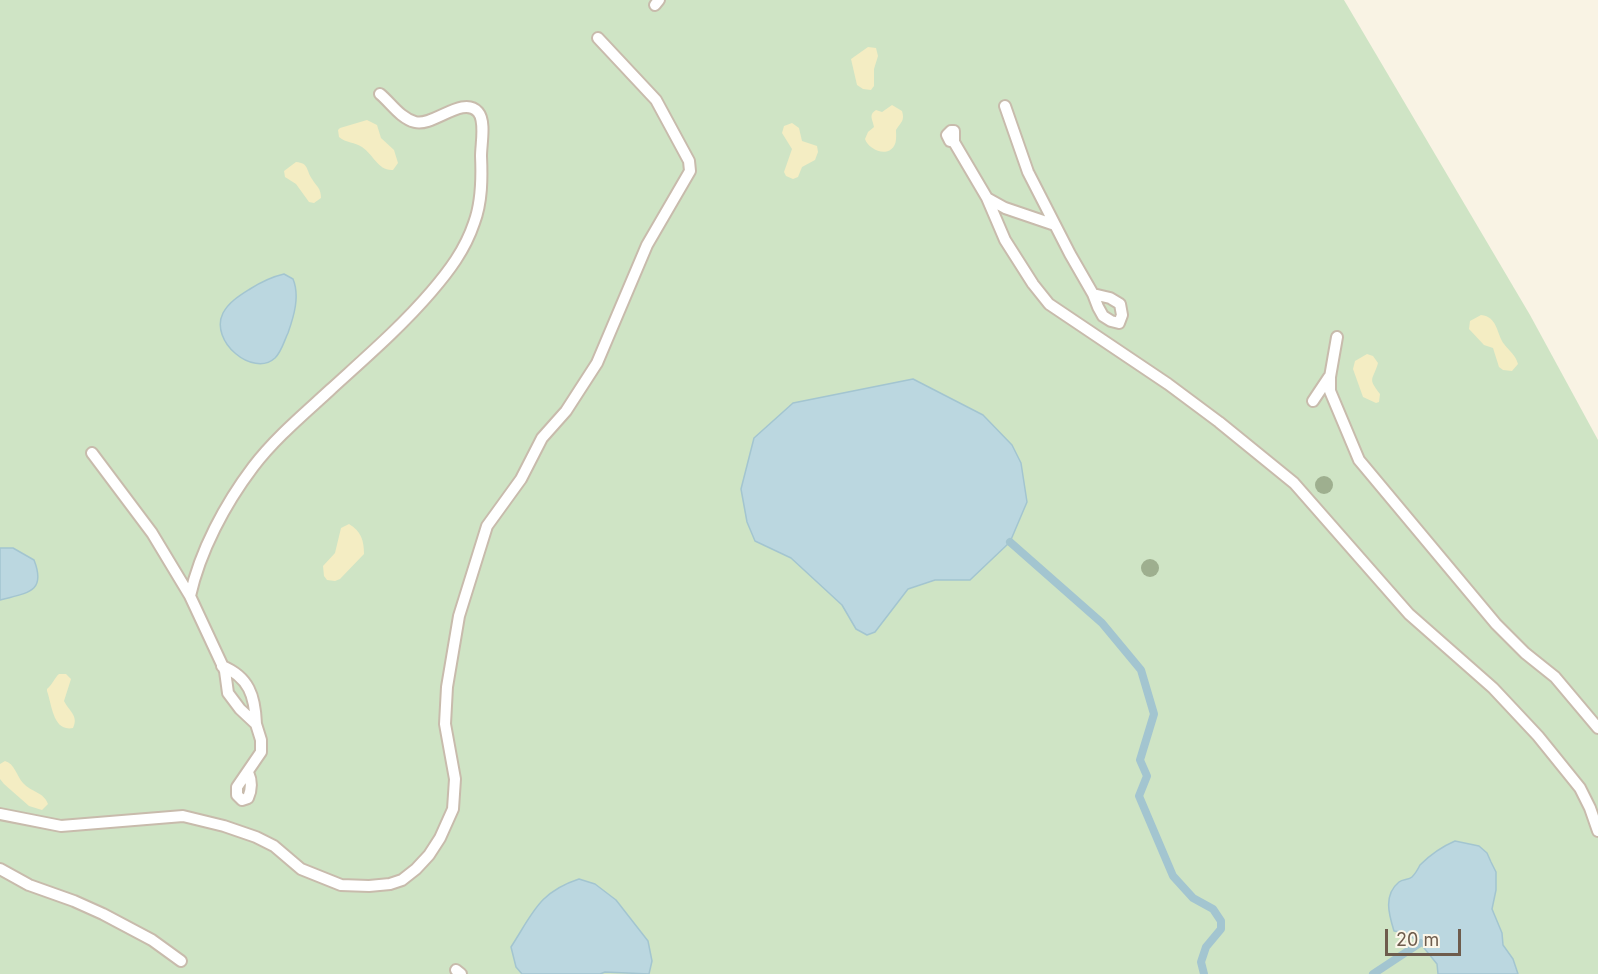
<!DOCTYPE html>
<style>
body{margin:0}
#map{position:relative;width:1598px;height:974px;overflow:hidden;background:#f9f3e4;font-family:Inter,sans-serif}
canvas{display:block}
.scale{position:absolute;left:1385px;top:929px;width:76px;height:27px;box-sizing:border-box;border:3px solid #6e5c4d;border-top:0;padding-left:8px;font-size:18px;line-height:21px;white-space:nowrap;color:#6e5c4d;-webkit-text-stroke:4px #fcf7ea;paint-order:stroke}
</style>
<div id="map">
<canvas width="1598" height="974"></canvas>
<div class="scale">20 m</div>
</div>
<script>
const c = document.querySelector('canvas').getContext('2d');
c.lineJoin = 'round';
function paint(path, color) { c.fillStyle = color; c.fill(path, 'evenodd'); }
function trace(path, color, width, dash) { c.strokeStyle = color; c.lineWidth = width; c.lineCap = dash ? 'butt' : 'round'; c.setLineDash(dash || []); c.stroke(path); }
paint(new Path2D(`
 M0,0H1344L1530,315L1598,440V974H0Z`), '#cfe4c5');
paint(new Path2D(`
 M868,47L876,48L878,56L874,69V86L871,90L863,89L857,85L851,59Z
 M892,105L902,111C905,121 901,122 896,130C896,134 897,142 894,146C887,158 868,149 865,139L868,132L874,127C873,120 868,115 876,110L882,112Z
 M367,120L377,125L381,138L394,150L398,163L393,170C378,171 373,154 362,147C355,142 346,143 339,137L338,130L340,128Z
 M792,123L799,128L802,141L817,146L818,152L815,160L802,167L798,177L793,179L786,176L784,172L792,149L782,133L784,126Z
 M296,162C309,163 306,170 312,179C317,187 321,188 321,198L314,203L309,202L296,184L285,177L284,171Z
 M1481,315C1498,317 1496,333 1504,344C1510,352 1515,354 1518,364L1512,371L1503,370L1499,367L1493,348L1484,345L1469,329L1470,321Z
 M1367,354L1373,356L1378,363C1373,381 1367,377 1380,394L1379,402L1376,403L1363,397L1353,369L1355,361Z
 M349,524C361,531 364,540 364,554L340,579L335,581L327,580L324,576L323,566L335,553L341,528Z
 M59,674H66L71,679L64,701C69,711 79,716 73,728C53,732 52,705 47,691V689C53,684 55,677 59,674Z
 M5,761C15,764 16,775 23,783C31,792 44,792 48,804L42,810L29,806L4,784L0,779V764Z`), '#f4edc3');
const water = new Path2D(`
 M284,274L293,279C300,296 294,316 288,333C284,341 282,351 275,358C253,378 209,341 223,313C229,302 239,296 250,289C261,282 271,277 284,274Z
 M913,379L983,415L1012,445L1021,463L1027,502L1010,542L970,580H935L908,589L875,632L867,635L856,629L842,605L791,558L755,541L747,522L741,489L754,438L793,403Z
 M0,548H13L34,560C47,593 26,593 0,600Z
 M1455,841L1479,846L1487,853L1491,862L1496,872V890L1492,909L1502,933L1503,945L1513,959L1518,974H1438L1437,964L1420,943L1406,933L1394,931C1389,915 1383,895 1399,882C1403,879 1409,880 1412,877C1415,874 1418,869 1420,865C1431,854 1441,847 1455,841Z
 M579,879L595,884L616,900L648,941L652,961L649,974L605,972L600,974H522L516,967L511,947C533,913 539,892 579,879Z`);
paint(water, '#bbd7e0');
trace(water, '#a3c5d0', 1.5);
trace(new Path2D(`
 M1010,542L1102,623L1141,670L1154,714L1140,760L1147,776L1139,796L1173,876L1193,898L1213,909L1221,921V929L1206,947L1201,962L1204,974
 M1373,974L1420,943`), '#a3c5d0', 8);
const lane = new Path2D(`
 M655,5L659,0
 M1005,106L1028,172L1070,254L1093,294L1098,307L1103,316L1111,321L1119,323L1122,315L1120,304L1110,298L1093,294
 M954,142V131H951L947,135L950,141L954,142L987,198L1005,240L1033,284L1049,304L1168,384L1219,422L1294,483L1409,614L1493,688L1538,736L1580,788L1590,808L1598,831
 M987,198L1005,208L1055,225
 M1337,337L1330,377V391L1359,460L1496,624L1525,653L1555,677L1598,728
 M1313,401L1329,377
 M92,453L152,533L190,596L225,671L228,693L240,709L256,724L261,740V752L237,787V795L242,800L248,798C252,789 252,781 248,772
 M190,596C200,551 225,504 253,467C275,438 304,414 330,390C365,358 400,328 431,292C449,271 465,250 474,223C482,202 482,178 481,156C481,144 486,121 478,112C463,95 433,127 415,122C400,118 391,103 380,94
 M222,666C249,677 255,696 256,724
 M0,814L61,826L183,816L224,826L256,837L274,846L301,869L341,885L369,886L390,884L402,880L416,869L429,855L440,838L453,809L455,779L445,724L447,687L459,616L487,526L521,479L542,438L566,411L597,363L647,245L690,171L689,161L656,100L598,38
 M0,869L29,885L74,901L103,914L152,940L181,961
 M456,970L461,974`);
trace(lane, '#c8bbac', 14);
trace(lane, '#fff', 10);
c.fillStyle = '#9eaf8f';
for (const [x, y] of [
 [1324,485],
 [1150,568]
]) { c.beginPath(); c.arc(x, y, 9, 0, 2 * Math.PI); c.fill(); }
</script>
